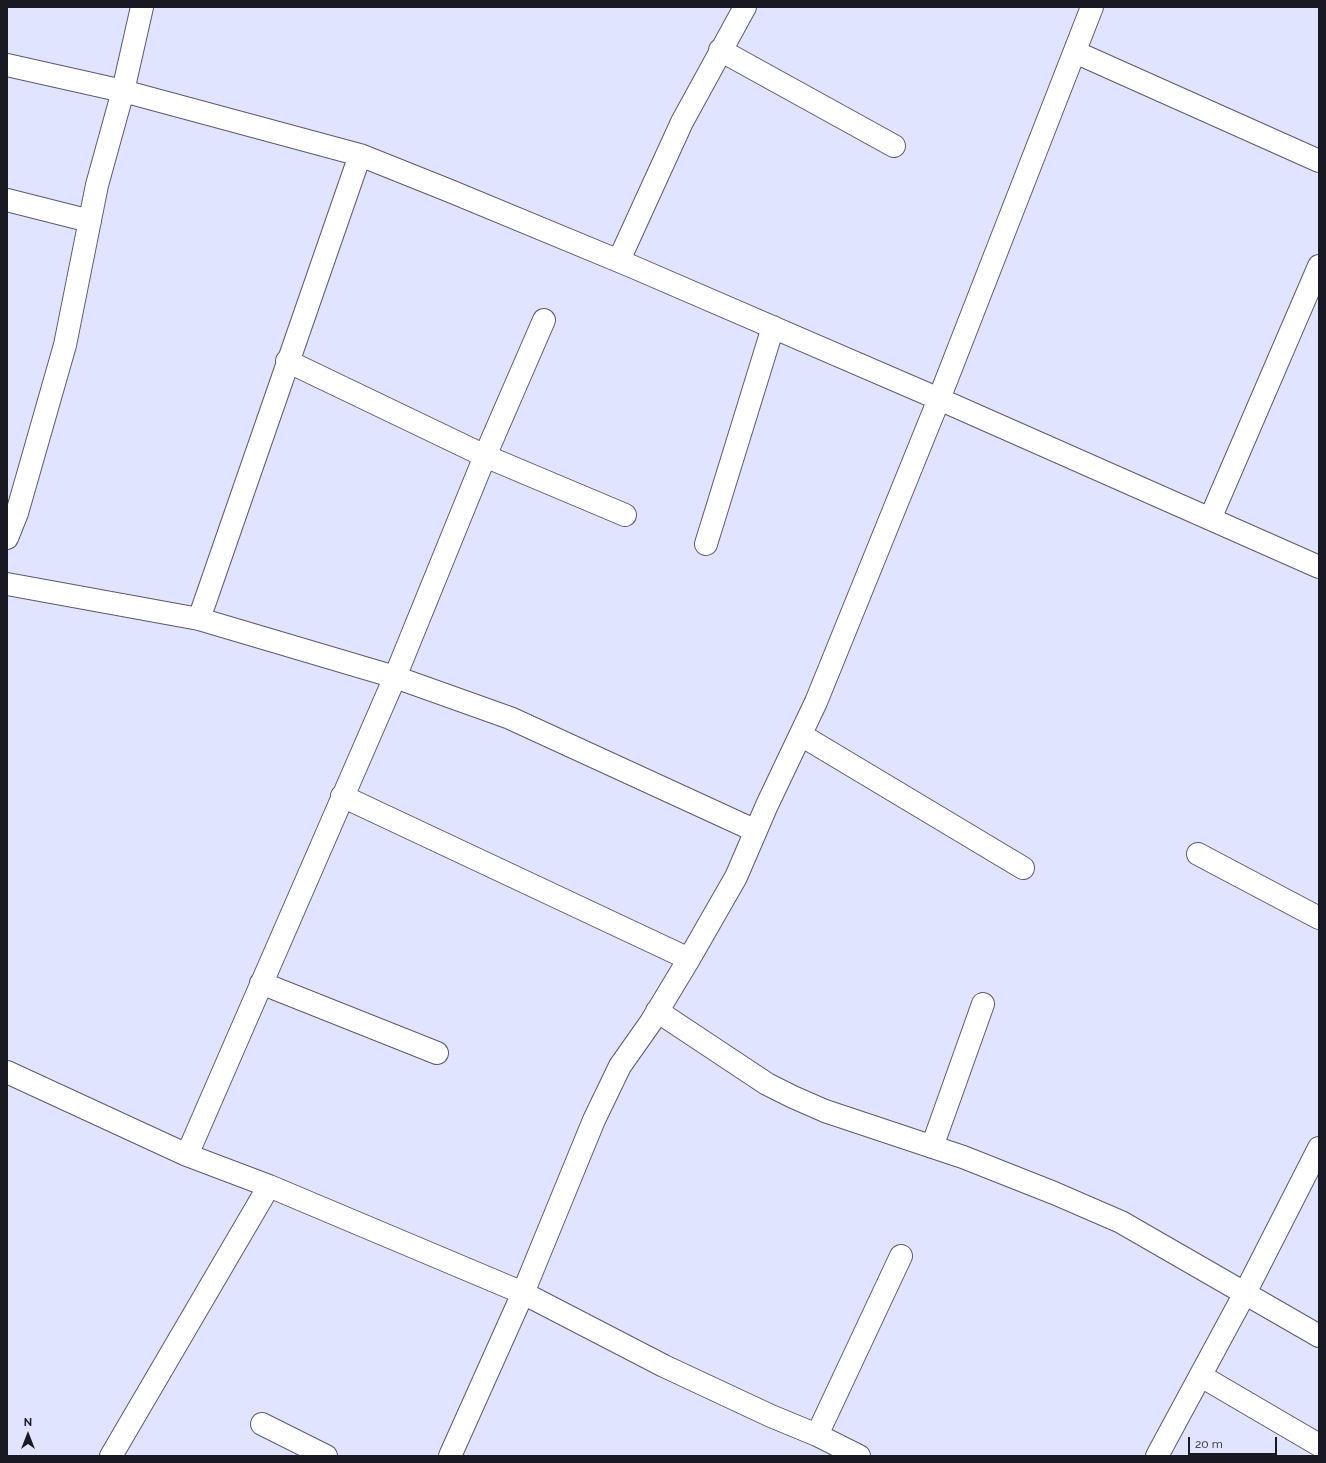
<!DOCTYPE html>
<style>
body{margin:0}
#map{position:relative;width:1326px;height:1463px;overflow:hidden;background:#e1e4fe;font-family:Raleway,sans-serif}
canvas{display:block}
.frame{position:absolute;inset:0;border:8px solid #181922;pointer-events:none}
.north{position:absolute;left:8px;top:1415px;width:40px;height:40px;-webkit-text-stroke:3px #e1e4fe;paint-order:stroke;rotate:0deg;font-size:11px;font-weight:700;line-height:16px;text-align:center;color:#181922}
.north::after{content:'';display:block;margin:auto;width:14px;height:18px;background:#181922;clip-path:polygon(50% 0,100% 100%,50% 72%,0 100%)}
.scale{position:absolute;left:1188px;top:1437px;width:89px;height:18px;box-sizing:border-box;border:2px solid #181922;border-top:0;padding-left:5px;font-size:12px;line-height:14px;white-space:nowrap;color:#181922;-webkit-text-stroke:3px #e1e4fe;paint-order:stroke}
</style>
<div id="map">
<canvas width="1326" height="1463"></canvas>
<div class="frame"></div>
<div class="north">N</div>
<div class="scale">20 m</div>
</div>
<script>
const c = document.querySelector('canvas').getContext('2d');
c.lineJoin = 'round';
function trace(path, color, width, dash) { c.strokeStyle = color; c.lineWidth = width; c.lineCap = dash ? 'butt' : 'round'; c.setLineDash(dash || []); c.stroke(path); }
const minor = new Path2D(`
 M720,50L894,146
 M1075,52L1319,161
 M7,65L123,91L360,155L450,191L631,266L939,399L1319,567
 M7,200L90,221
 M619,260L682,122L745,7
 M287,361L485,456L625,515
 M1210,519L1319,266
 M7,538L17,513L65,345L97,185L123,91L142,7
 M706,544L773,327
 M7,584L199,619L395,677L510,718L756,831
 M199,619L360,155
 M801,735L1023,868
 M342,796L689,959
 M1198,854L1319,918
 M261,983L437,1053
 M657,1011L767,1084L793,1097L825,1111L963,1157L1054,1193L1121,1222L1319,1336
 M7,1072L187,1155L269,1186L523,1293L664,1366L771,1416L817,1435L859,1456
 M932,1147L983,1004
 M187,1155L395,677L485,456L544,320
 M1201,1376L1319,1445
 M262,1424L326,1456
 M817,1435L901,1256
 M111,1456L269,1186
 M450,1456L523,1293L594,1120L620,1066L651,1022L689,959L736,877L767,805L816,702L939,399L1092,7
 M1157,1456L1245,1293L1319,1148`);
trace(minor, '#585a70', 24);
trace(minor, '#fff', 22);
</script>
